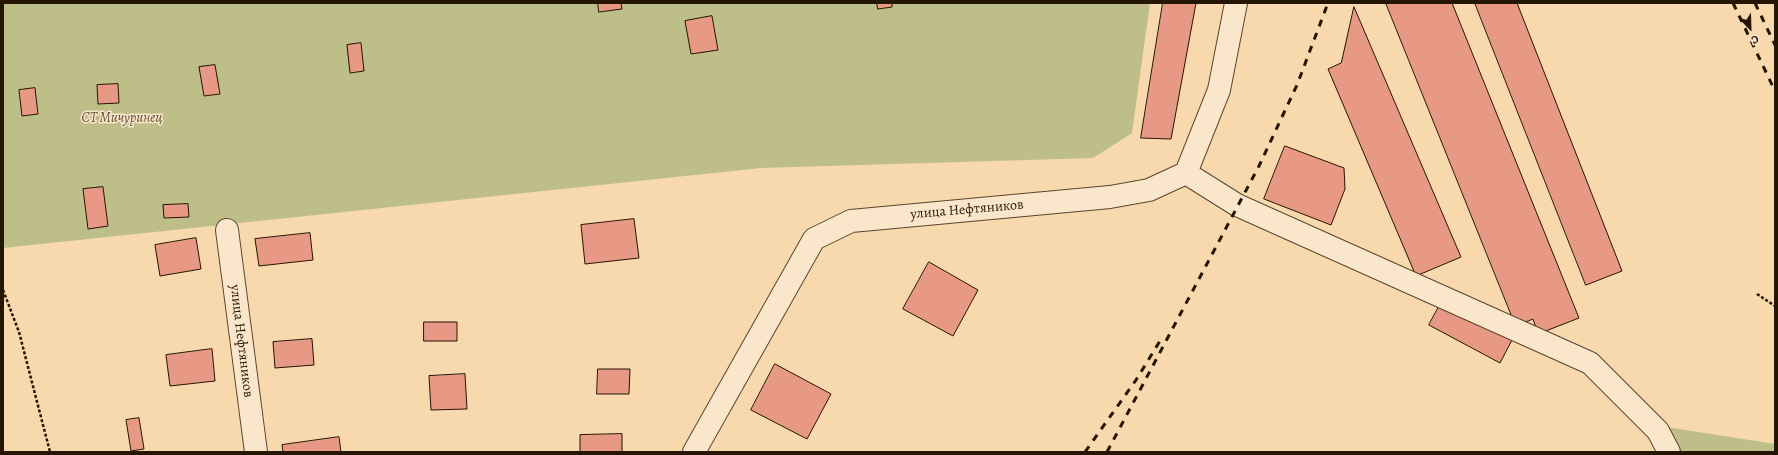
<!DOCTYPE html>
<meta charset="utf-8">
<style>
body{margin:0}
#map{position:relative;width:1778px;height:455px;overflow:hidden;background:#f8d8ad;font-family:Alegreya,serif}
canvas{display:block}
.frame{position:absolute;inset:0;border:4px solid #251503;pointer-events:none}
.north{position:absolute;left:1730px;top:8px;width:40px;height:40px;-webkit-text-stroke:3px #fae6ca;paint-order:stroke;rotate:157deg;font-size:11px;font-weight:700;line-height:16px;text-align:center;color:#251503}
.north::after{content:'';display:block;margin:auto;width:14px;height:18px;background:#251503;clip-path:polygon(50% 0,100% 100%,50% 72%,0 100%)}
</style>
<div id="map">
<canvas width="1778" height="455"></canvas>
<div class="frame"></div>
<div class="north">С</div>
</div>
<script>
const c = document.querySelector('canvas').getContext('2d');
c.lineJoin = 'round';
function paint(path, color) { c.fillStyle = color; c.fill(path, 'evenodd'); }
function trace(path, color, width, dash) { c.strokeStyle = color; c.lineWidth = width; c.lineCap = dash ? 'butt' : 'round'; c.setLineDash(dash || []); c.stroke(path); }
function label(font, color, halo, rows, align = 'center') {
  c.font = font + ' Alegreya,serif'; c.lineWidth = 3; c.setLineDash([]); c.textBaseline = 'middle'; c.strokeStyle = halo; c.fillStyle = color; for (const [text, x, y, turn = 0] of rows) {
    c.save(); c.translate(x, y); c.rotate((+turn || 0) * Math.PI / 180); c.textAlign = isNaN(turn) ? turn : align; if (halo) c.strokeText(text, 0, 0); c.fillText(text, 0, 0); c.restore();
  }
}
paint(new Path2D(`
 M3,3H1150L1132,133L1093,158L761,168L3,248Z
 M1666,427L1775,444V452H1678Z`), '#bebe89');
const building = new Path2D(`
 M598,3H621L622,9L599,12Z
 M877,3H892V7L878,9Z
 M1163,3H1196L1171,139L1141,138Z
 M1386,3H1452L1579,318L1538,334L1533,319L1516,326Z
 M1475,3H1517L1622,271L1586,285Z
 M1354,7L1461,257L1416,276L1328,69L1341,63Z
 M712,16L718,50L691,54L685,21Z
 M361,43L364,71L350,73L347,45Z
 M215,65L220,94L204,96L199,67Z
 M118,84L119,103L98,104L97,85Z
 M35,88L38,114L22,116L19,90Z
 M1285,146L1344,168L1345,189L1331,225L1264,199Z
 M103,187L108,226L88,229L83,189Z
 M188,204L189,217L164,218L163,205Z
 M634,219L639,258L585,264L581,225Z
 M310,233L313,260L259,266L255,239Z
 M196,238L201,269L160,276L155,245Z
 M929,262L978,290L953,336L903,309Z
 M1442,301L1513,338L1500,363L1429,325Z
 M424,322H457V341H424Z
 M312,339L314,365L275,368L273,342Z
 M212,349L215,381L170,386L166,355Z
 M775,364L831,394L807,439L751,410Z
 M598,369H630L629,394H597Z
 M465,374L467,409L431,410L429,376Z
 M139,418L144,449L131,451L126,420Z
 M622,434V452H580V435Z
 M339,437L341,452H283L282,445Z`);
paint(building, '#e89986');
trace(building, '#251503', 1);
const minor = new Path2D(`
 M1186,173L1237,205L1590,363L1658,431L1669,452
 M227,230L256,452
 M694,452L814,239L851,221L1110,197L1149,190L1186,173L1219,90L1236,3`);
trace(minor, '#5a462e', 24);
trace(new Path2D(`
 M3,290L19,332L50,452
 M1757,294L1775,306`), '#251503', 2.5, [3, 2]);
trace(minor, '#fae6ca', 22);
trace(new Path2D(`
 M1733,3L1775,91
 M1755,3L1775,45
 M1085,452L1136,380L1160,341
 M1107,452L1259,166L1297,85L1328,3`), '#251503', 3, [7, 7]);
label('italic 14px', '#5b5032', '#fae6ca', [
 ["СТ Мичуринец",122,119]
]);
label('14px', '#251503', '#fae6ca', [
 ["улица Нефтяников",967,210,-5],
 ["улица Нефтяников",241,341,83]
]);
</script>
